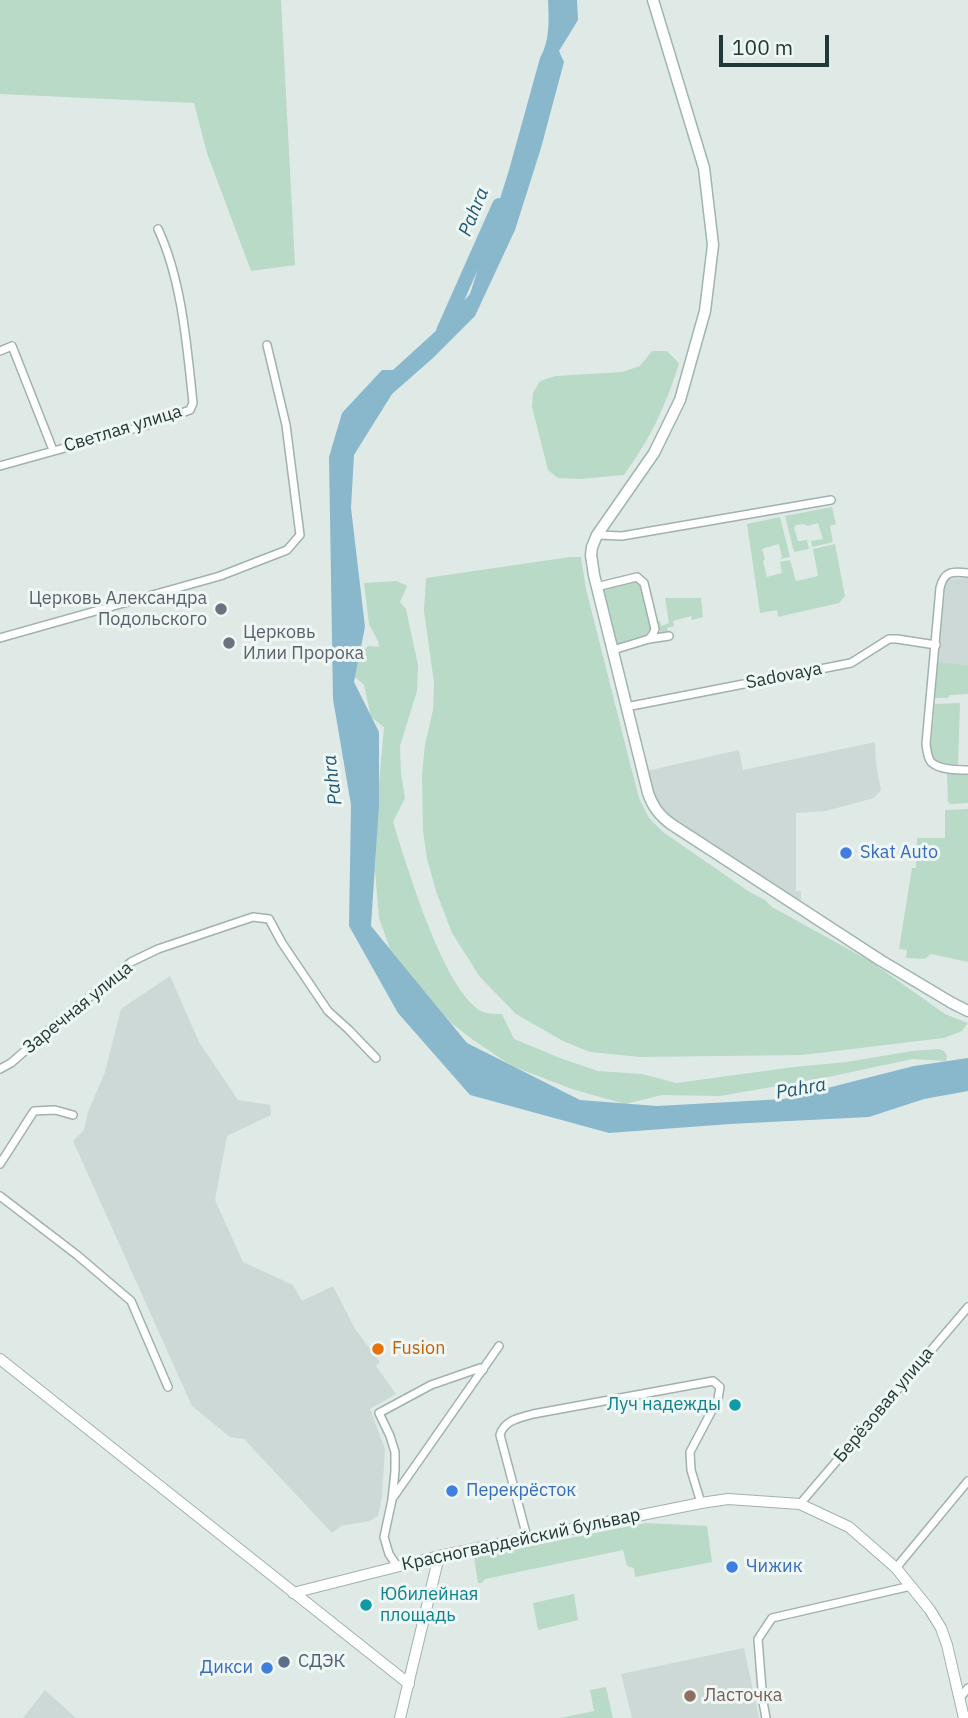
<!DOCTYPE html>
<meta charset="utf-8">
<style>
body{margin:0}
#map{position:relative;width:968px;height:1718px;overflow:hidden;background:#dfeae7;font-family:"IBM Plex Sans",sans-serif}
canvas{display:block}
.scale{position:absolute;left:719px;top:35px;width:110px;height:32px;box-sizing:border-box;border:4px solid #213936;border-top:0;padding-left:9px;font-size:21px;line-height:24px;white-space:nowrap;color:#213936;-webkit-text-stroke:5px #eff7f4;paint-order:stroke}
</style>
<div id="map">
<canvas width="968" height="1718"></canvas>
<div class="scale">100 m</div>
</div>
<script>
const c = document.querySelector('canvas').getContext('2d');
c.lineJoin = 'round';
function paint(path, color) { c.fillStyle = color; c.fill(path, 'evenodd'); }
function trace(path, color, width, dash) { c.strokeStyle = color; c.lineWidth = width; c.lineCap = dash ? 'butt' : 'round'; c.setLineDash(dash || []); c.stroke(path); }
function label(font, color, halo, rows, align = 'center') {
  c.font = font + ' "IBM Plex Sans",sans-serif'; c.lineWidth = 6; c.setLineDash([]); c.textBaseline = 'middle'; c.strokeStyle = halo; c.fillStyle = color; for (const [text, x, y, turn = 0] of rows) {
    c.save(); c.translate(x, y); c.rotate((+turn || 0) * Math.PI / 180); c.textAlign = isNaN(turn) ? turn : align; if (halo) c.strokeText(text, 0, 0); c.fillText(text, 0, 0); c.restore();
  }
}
paint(new Path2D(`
 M968,578V665L938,662L946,579Z
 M875,742L876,764L881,790L874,798L826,811L796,813V891H801V901H794L660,816L642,772L739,750L743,770Z
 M170,976L199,1042L238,1100L270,1105L271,1115L227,1136L215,1200L243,1262L293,1285L302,1301L333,1286L355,1329L380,1362L376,1366L396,1394L370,1409L385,1449L382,1497L378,1516L369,1521L341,1526L332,1533L244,1439L230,1437L192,1406L73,1141L84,1130L88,1112L105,1072L121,1009Z
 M744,1648L759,1718H632L621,1674Z
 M45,1690L76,1718H23Z`), '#cdd9d6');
paint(new Path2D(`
 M0,0H281L295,265L251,271L207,153L194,103L0,94Z
 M652,351H667L679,363C666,406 650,439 624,475L580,479L558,478L548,470L532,407L533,393L540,381L556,376L622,372L640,366Z
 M832,507L836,524L830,526L833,542L812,547L811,541L823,539L818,523L808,526L803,524L796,525L794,528L798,541L807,540L809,549L794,552L785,516Z
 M780,517L790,557L780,559L782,557L779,544L762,549L765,560L763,561L767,577L782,573L780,562L790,560L796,581L818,576L813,549L835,544L845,596L839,603L778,617L777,610L760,613L747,524Z
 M570,557H581L586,589L631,767L639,798L649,818L663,832L748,891L765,900L772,907L870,961L945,1014L968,1023L962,1031L944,1038L802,1055L640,1057L590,1052L563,1041L516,1014L480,977L452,933L436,891L427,859L423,831L422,774L425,745L433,710L434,683L424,611L426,578Z
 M640,579L653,634L621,644L617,643L614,639L603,595L604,589L608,587Z
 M397,581L407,586L400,602L406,609L418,665L417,691L400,746L401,773L405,798L393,822C407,866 443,989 481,1011C486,1014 496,1014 502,1014L514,1039L560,1058L598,1071L642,1074L676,1083L794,1067L847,1062L912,1051L939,1049L944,1051L947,1056L946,1061L913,1059L823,1078L720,1096L662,1095L625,1104L572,1089L512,1066L473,1040L450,1022L390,949L379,918L375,871L379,783L384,727L371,717L364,685L355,677C357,666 359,655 368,646L379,647L378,641L369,624L364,583Z
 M665,598H701L703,617L692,620L691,616L673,621L674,626L667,628L668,633L661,634L658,621H660L661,626L669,623Z
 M938,662L968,665V694L949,695L948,698H935Z
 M960,703L958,766L937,762L930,755L935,704Z
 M949,772L968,773V803L950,804L948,802L947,774Z
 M968,809V962L931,954L925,959L906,958L907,950L899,949L912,868H916L917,838H945V810Z
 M646,1523L707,1526L712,1562L635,1577L634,1568L627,1566L623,1550L485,1579L482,1583H478L474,1557Z
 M574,1594L578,1620L538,1630L533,1603Z
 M606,1687L613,1718H560L594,1711L590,1690Z`), '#b8dac7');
paint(new Path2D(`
 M548,0H577L578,20L559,51L564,62L541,148L515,230L475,316L433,358L392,394L354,455L351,508L365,627L354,682L379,732V805L371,926L467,1043L580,1100L657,1106L784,1099L914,1066L968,1058V1091L924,1099L869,1117L730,1124L609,1133L470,1095L398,1013L349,926L351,805L333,699L329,457L342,413L382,370H393L439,328L470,294L509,170L540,58C550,41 549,19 548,0Z`), '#89b8cd');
trace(new Path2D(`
 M443,331L499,205`), '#89b8cd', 14);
const minor = new Path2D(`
 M0,351L12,346L53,450
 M0,466L144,426L190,410L193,403C187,347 182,280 158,229
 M597,535L622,536L831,500
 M968,573C952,571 944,571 940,588L926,744C927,750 927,757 931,762C939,770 958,770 968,770
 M596,587L637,577L644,583L655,629L653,634L649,639
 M0,638L220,576L287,550L300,535L286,425L267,345
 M613,650L649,639L669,636
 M626,707L851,663L889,639H897L936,645
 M0,1069L11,1063L59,1021L116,976L131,962L158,949L253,917L269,919L282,943L328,1011L348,1029L376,1058
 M0,1164L34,1111L55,1110L73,1115
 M0,1196L77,1255L131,1301L168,1387
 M392,1499L499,1346
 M800,1504L968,1307
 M527,1537L500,1435C504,1420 520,1418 533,1414L713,1381L720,1387L718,1399L690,1452L691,1470L701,1503
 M397,1566L389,1554L384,1537L392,1500L395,1471V1452L390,1436L379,1413L431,1385L480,1368L483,1370
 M896,1568L968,1481
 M960,1698L968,1688
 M766,1718L763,1702L758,1639L772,1618L911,1586`);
const tertiary = new Path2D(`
 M0,1359L409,1684
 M293,1593L439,1556L701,1503L728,1499L800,1504L849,1527L896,1568L930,1610L941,1628L947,1645L964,1718
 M400,1718L439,1556`);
const secondary = new Path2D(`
 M653,0L704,168L713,245L705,311L680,400L654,453L597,535L592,547L591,555L594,575L648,793C653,807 659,815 671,824L880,960L952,1003L968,1011`);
trace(minor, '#a2b1ae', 10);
trace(tertiary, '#a2b1ae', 12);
trace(secondary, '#9fb5b0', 13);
trace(minor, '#fff', 7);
trace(tertiary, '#fff', 10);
trace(secondary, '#fff', 10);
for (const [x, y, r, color] of [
 [221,609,7,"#6b7280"],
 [229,643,7,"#6b7280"],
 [846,853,7,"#3f7fe0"],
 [378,1349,7,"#e8710a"],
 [735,1405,7,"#0f9aa8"],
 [452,1491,7,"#3f7fe0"],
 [732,1567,7,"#3f7fe0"],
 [366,1605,7,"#0f9aa8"],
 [284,1662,7,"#5c6f8a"],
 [267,1668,7,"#3f7fe0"],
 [690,1696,7,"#8d6e63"]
]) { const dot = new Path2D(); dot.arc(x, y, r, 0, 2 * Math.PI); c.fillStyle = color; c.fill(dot); trace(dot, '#eff7f4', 2.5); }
label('18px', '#213936', '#eff7f4', [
 ["Светлая улица",123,429,-17],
 ["Sadovaya",784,676,-11],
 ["Заречная улица",78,1008,-39],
 ["Берёзовая улица",884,1405,-50],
 ["Красногвардейский бульвар",521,1540,-12]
]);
label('18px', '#5b616d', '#eff7f4', [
 ["Церковь Александра",207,599],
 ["Подольского",207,620],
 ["Церковь",243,633,"left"],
 ["Илии Пророка",243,654,"left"]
], 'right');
label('18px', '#366cbe', '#eff7f4', [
 ["Skat Auto",860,853],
 ["Перекрёсток",466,1491],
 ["Чижик",746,1567],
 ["Дикси",253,1668,"right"]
], 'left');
label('18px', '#c56008', '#eff7f4', [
 ["Fusion",392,1349]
], 'left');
label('18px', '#0d838f', '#eff7f4', [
 ["Луч надежды",721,1405],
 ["Юбилейная",380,1595,"left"],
 ["площадь",380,1616,"left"]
], 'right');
label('18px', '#4e5e75', '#eff7f4', [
 ["СДЭК",298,1662]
], 'left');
label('18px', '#785e54', '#eff7f4', [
 ["Ласточка",704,1696]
], 'left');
label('italic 19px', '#1e5772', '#eff7f4', [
 ["Pahra",474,212,-68],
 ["Pahra",333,780,-97],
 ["Pahra",801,1089,-10]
]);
</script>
